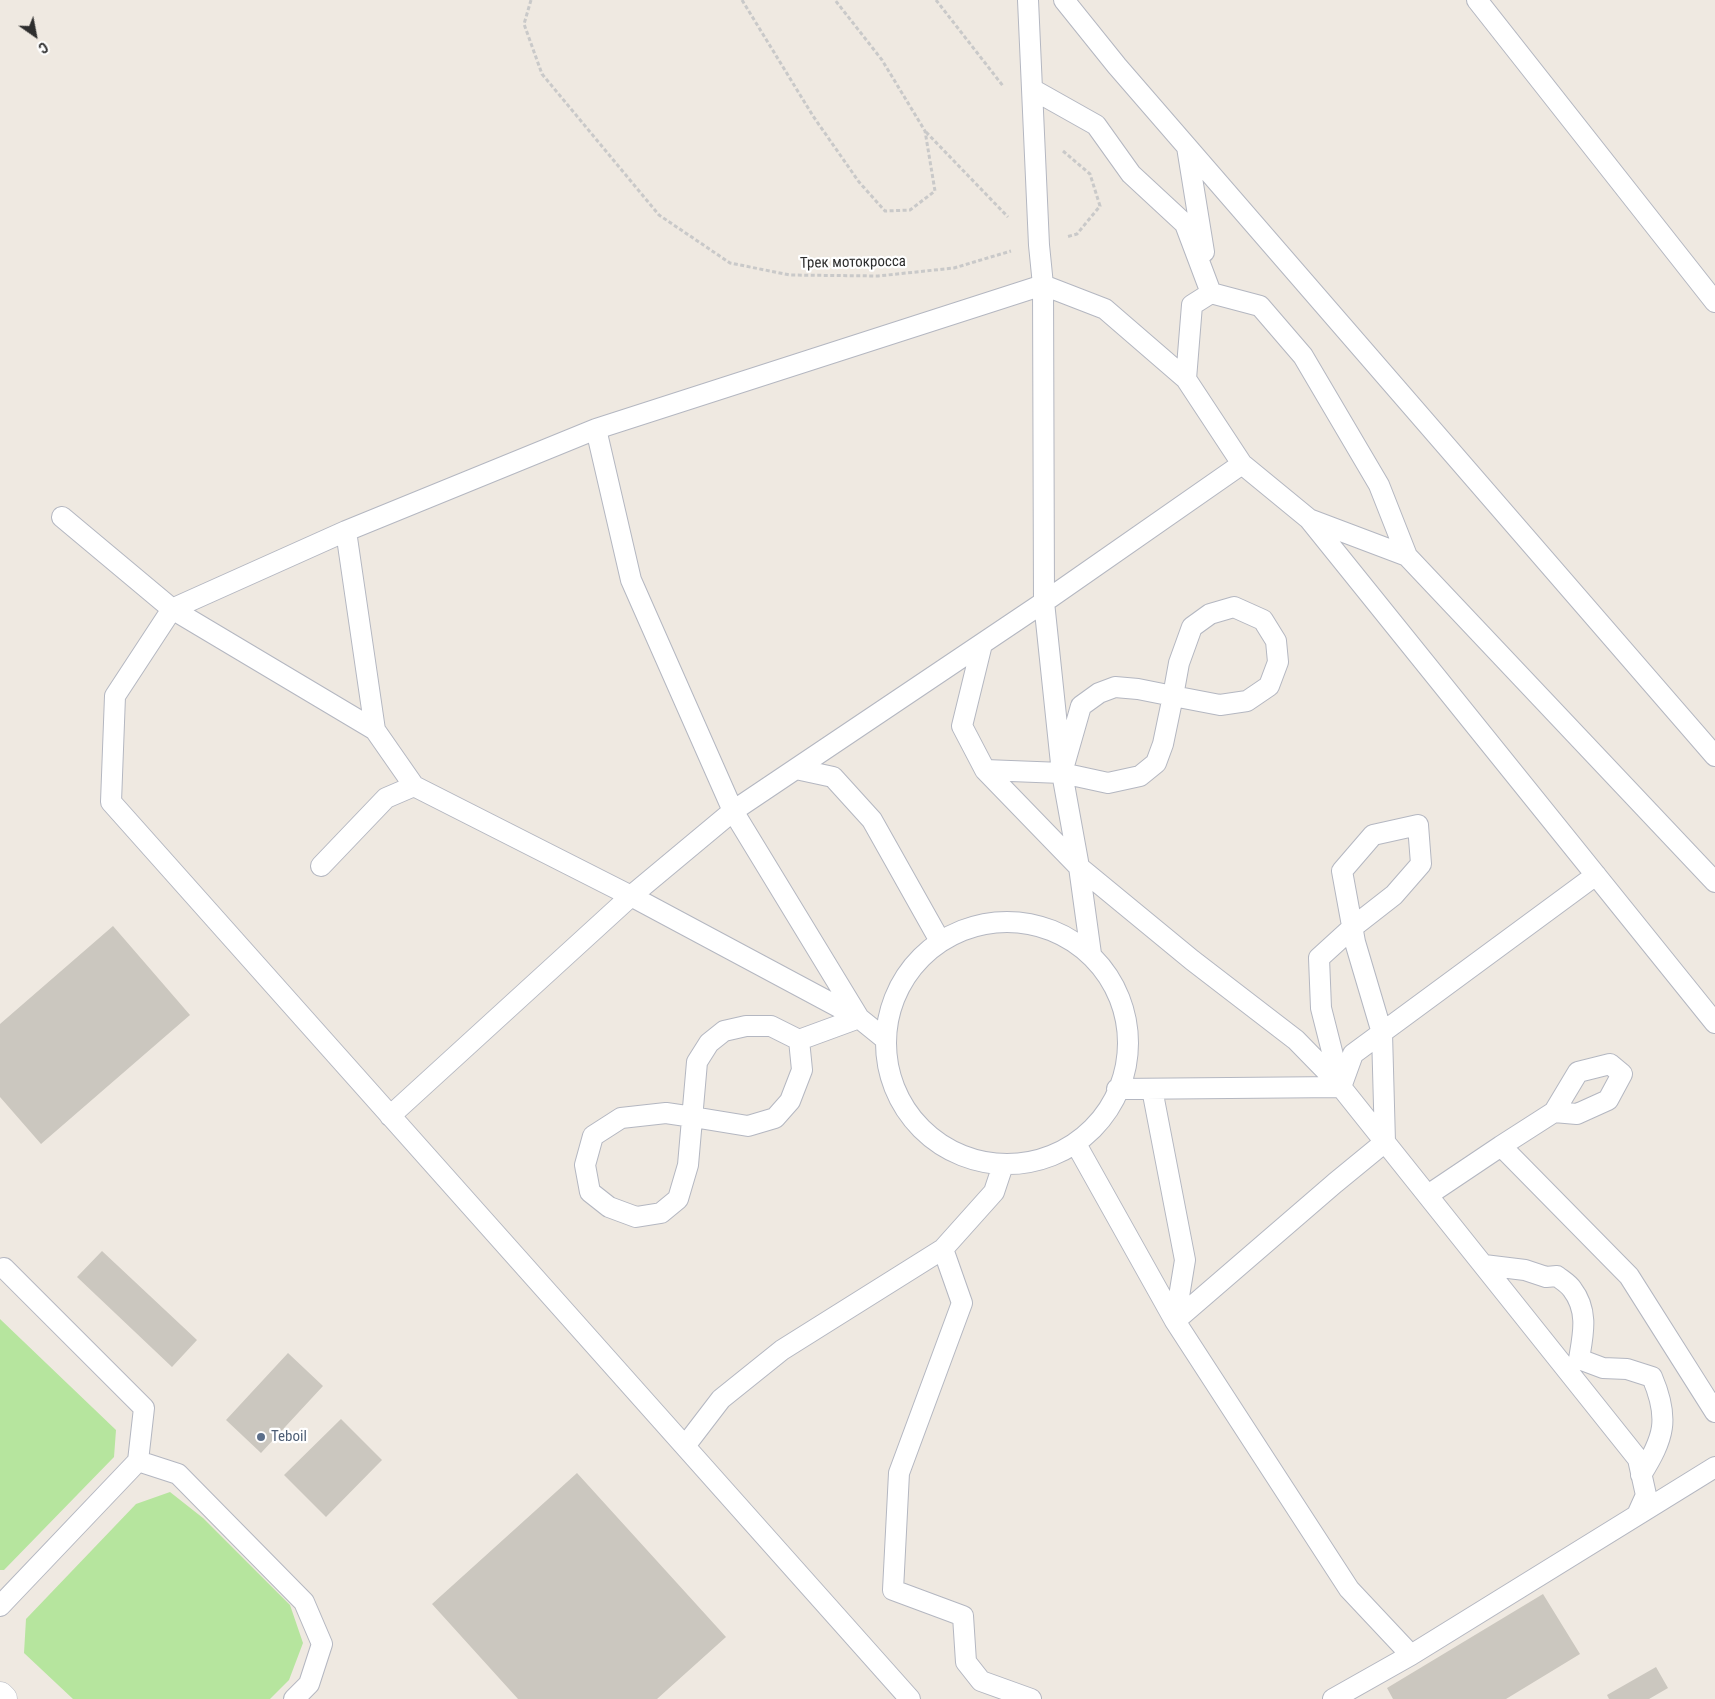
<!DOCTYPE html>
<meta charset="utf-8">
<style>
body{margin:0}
#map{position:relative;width:1715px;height:1699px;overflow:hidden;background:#efe9e1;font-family:"Roboto Condensed",sans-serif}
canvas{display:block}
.north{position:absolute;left:10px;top:10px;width:50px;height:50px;-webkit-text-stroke:4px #fff;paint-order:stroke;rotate:147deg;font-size:14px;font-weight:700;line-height:20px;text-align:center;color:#2e2e2e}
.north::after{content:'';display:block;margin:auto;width:18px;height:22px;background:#2e2e2e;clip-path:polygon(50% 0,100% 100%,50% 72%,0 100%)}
</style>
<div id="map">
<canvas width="1715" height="1699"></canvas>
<div class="north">С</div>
</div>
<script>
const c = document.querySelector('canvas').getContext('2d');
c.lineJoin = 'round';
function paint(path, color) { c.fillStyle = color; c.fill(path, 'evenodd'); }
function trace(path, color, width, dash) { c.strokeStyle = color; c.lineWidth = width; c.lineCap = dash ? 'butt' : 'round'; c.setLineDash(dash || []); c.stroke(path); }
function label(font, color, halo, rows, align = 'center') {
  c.font = font + ' "Roboto Condensed",sans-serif'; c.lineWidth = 4.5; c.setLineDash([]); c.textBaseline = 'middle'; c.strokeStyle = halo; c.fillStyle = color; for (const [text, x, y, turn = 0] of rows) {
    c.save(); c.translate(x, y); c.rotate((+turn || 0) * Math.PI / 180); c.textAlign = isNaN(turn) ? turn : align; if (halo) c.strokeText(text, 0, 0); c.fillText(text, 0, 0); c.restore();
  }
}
paint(new Path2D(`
 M0,1319L116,1430L114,1457L4,1570H0Z
 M170,1492L203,1518L290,1605L303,1643L289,1680L270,1699H73L24,1653L26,1619L136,1504Z`), '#b6e59e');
paint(new Path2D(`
 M113,926L190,1015L41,1144L0,1097V1024Z
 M102,1251L197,1340L172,1367L77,1277Z
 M288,1353L323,1386L261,1453L226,1420Z
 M341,1419L382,1460L326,1517L284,1475Z
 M577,1473L726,1637L657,1699H518L432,1604Z
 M1543,1594L1580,1654L1506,1699H1393L1387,1688Z
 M1656,1667L1668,1688L1649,1699H1609L1607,1695Z`), '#cbc7bf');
const lane = new Path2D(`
 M1028,0L1039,245L1043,285L1044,602L1062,773L1079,867L1091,954
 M1064,0L1117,66L1715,756
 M1477,0L1715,302
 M1032,89L1096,125L1131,174L1185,224L1211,293
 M1187,147L1204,252
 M1186,379L1192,305L1211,293L1260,306L1303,356L1379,485L1407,556
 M596,429L631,580L733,811L859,1018L799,1040
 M62,517L172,609L375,730
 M1309,519L1407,556L1715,882
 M346,531L375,730L414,786L631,896L859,1018L885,1039
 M982,644L962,726L985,770L1079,867L1192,960L1296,1040L1340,1085
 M796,769L833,777L872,820L940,941
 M985,770L1062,773L1108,783L1140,776L1156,763L1163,744L1173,696L1179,663L1192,627L1210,614L1234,607L1263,620L1276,641L1278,662L1269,686L1247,701L1220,705L1173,696L1138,689L1115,687L1099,693L1081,706L1065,762
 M321,866L386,798L414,786
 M886 1043a121 121 0 1 1 242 0a121 121 0 1 1-242 0Z
 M1341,1087L1353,1054L1596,875
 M1117,1089L1341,1087L1638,1459L1646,1495L1637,1515
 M1152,1089L1185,1260L1175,1321L1335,1183L1385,1142L1382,1033L1355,942L1342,871L1373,835L1418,825L1421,864L1394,895L1353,927L1319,958L1321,1008L1341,1087
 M1554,1112L1577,1114L1608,1100L1622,1074L1610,1064L1578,1072L1554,1112L1501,1146L1629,1276L1715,1412
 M390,1116L631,896L733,811L1044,602L1242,464
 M693,1117L748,1126L775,1118L790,1101L802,1070L799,1040L771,1026H746L724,1031L709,1043L697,1062L688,1165L678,1199L661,1213L636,1217L609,1207L590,1192L585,1165L593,1136L621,1118L666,1113L693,1117
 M1076,1144L1175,1321L1349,1589L1411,1655
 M1428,1195L1501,1146
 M943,1249L962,1303L899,1473L893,1590L963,1616L966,1662L981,1681L1031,1699
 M1484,1265L1525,1270L1546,1277L1557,1276C1562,1280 1569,1284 1572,1289C1589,1311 1583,1335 1579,1359L1603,1368L1627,1369L1652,1377C1670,1419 1664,1438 1641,1475
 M685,1446L721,1399L782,1350L943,1249L994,1192L1003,1165
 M138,1461L178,1474L304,1602L322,1644L309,1684L294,1699
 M0,1606L138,1461L144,1408L4,1268
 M910,1699L111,802L115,696L172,609L346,531L596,429L1043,285L1105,309L1186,379L1242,464L1309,519L1715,1023
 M1333,1699L1411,1655L1715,1467`);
const secondary = new Path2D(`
 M0,1696L3,1699`);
trace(lane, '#b4b7c1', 22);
trace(secondary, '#b4b7c1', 29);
trace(new Path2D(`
 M531,0L524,24L542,74L659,215L730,263L790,275L878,276L954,268L1011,251
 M742,0L813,116L859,182L885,211L910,210L935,191L925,131L882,60L835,0
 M936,0L1003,86
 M926,132L1008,217
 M1063,151L1090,174L1100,206L1077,234L1066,237`), '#c9c9c9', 3, [4, 2.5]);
trace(lane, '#fff', 20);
trace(secondary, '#fff', 28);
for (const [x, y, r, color] of [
 [261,1437,5,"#5c6f8a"]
]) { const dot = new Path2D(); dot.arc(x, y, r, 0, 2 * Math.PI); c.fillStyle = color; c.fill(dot); trace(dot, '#fff', 2); }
label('15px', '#2e2e2e', '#fff', [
 ["Трек мотокросса",853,263,-1]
]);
label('15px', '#4e5e75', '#fff', [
 ["Teboil",271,1437]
], 'left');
</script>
